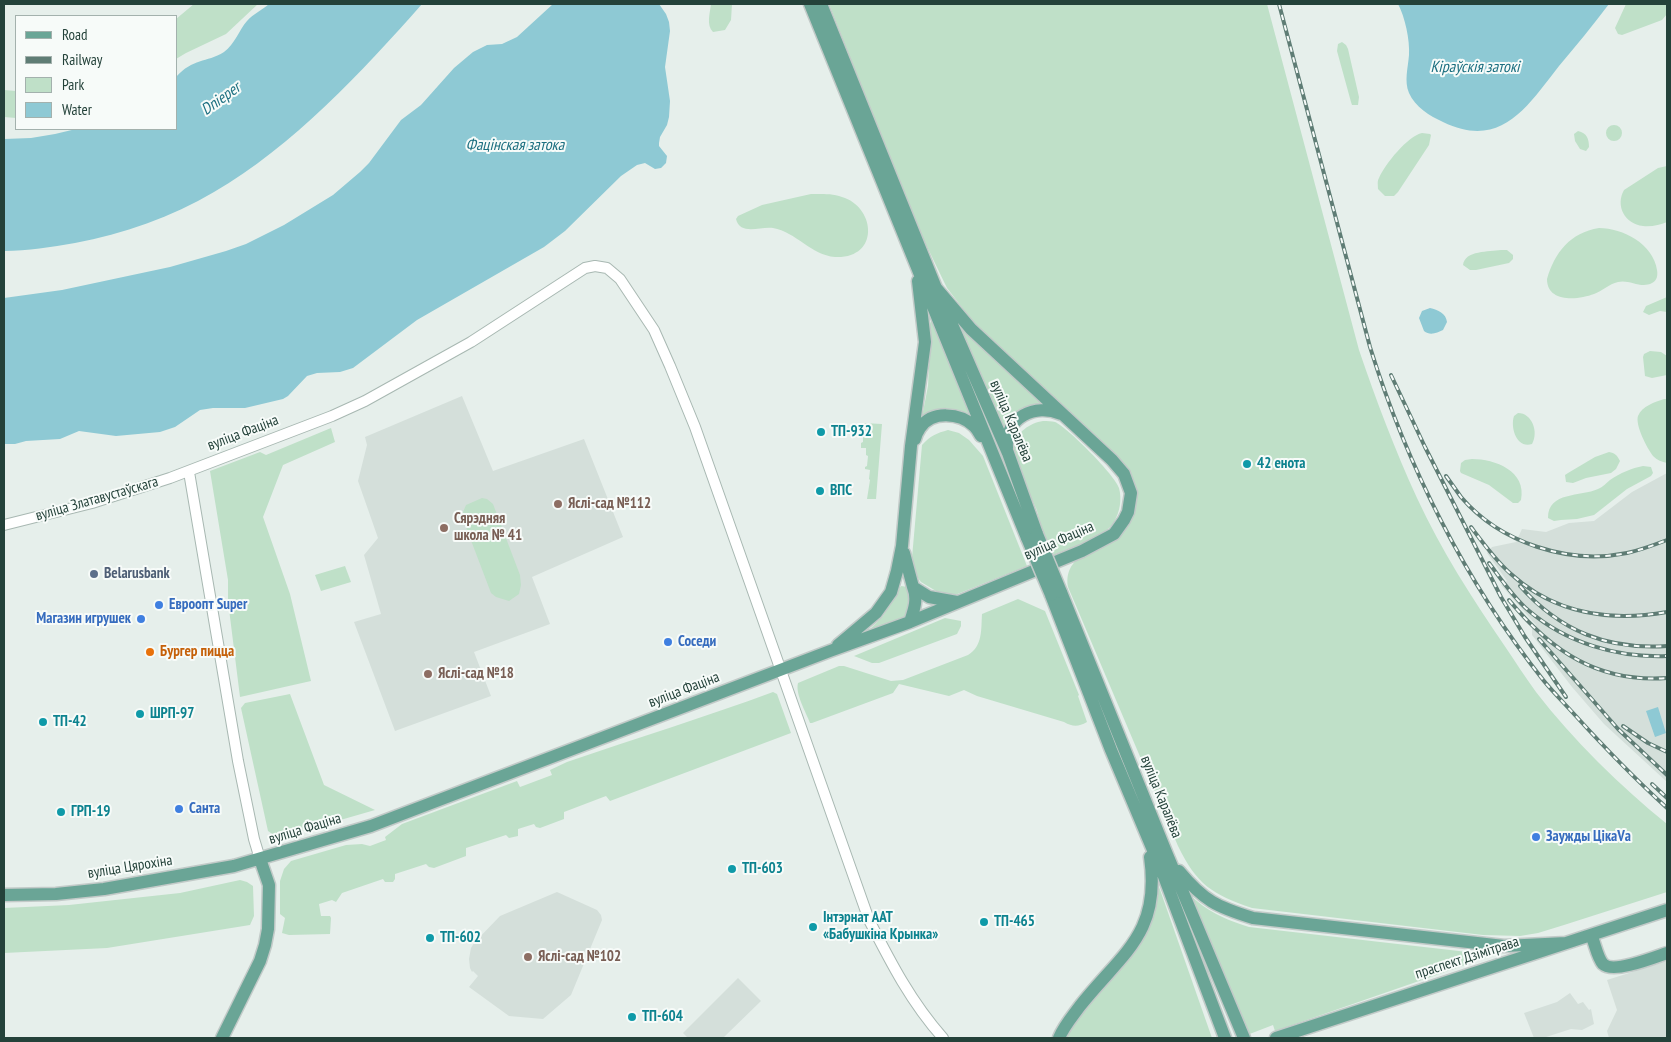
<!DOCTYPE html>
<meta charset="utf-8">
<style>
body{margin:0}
#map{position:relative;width:1671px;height:1042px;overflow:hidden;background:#e6efeb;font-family:"PT Sans Narrow",sans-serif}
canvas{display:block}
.frame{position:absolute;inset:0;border:5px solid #24423a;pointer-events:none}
.legend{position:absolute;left:15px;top:15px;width:162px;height:115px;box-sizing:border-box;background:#f7fbf9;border:1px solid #a3b1ad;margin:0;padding:6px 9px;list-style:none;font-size:15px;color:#24423a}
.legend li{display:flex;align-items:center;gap:10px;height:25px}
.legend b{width:25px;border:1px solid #a3b1ad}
</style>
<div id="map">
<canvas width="1671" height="1042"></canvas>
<div class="frame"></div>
<ul class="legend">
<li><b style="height:6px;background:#6aa596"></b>Road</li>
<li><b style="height:6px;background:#5f7d75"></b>Railway</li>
<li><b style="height:14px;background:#bfe0c8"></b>Park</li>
<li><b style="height:14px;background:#8ec9d4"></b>Water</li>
</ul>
</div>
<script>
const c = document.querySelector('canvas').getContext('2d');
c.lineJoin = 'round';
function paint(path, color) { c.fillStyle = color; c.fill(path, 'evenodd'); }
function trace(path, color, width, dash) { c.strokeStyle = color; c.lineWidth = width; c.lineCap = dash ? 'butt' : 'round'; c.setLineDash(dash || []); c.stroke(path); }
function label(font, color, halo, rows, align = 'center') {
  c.font = font + ' "PT Sans Narrow",sans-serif'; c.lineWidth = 4; c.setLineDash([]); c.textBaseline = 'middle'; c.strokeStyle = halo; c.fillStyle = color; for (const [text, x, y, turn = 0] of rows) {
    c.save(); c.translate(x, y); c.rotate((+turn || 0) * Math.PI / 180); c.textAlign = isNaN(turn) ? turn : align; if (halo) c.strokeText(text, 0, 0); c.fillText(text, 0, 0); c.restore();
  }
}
paint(new Path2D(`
 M462,396L493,471L584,439L623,537L532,577L550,624L474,652L491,696L395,731L354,622L381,614L364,555L378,538L358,481L367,445L365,437Z
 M1667,473V782L1604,724L1572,687L1532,635V629L1536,625L1501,585L1507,581L1487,553L1492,547L1516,542L1522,529L1546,532L1569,523L1594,521L1632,492Z
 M557,892L597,910L601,915L602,920L571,995L543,1019L509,1016L469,987L478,976L473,971L472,972L470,968L469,959L471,948L474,943L500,916Z
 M1667,961V1038H1609L1607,1031L1617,1010L1607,980Z
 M738,978L761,1001L723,1038H688L683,1033Z
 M1570,993L1578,1004L1583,1002L1589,1010L1591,1009L1594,1024L1582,1030L1571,1029L1543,1038H1534L1524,1013L1557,1002Z`), '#d4dfda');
paint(new Path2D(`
 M194,4H258L226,34L186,53L176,59V19Z
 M711,4H732L731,20L725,30L713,32C706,25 710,13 711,4Z
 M829,4H1267L1359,350C1376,400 1395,450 1417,498C1441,550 1472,598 1504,645C1515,661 1525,677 1536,692C1574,741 1619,785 1667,824V892L1564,925L1538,933L1520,936L1483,935L1252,908C1212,894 1197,885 1178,846L1068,587C1063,552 1102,551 1121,534C1132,524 1135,509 1136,494L974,323L947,288L916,224Z
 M1626,4H1667V14L1662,20L1622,35L1618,34L1615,28Z
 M1342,42L1346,45L1348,49L1359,97L1358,105H1352L1351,102L1337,51L1338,44Z
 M4,90L16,91V118L4,117Z
 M1606 133a8 8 0 1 1 16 0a8 8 0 1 1-16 0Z
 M1578,131C1587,133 1589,139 1589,147L1586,151L1580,149L1575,141L1574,134Z
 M1422,133L1430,134L1431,135L1429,145L1398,192L1394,196H1385L1378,189C1378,185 1377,181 1379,178C1385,164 1408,136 1422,133Z
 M1667,166V222C1660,225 1651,227 1643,226C1625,224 1615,206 1624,190L1658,168Z
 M811,194C822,194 834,193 845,198C876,210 879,259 835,257C811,255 796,232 773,228C761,226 740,236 736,219L738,216L762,205Z
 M1599,228C1623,228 1653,244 1657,270C1658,275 1657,281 1652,283C1641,289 1629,279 1618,282C1609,284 1602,291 1594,294C1578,300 1547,303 1547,279C1555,252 1570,233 1599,228Z
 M1501,250H1507L1513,255V259L1509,263L1476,270H1470L1463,265C1465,250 1489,252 1501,250Z
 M1667,297V312L1660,311L1649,315L1643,312L1646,306Z
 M953,316L1047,407L1006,428L1000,425Z
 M932,319L974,418L921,422L928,386L930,345L929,326Z
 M1650,351L1661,352L1667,356V375L1652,378L1645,376L1643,357L1644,354Z
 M1664,399H1667V463C1662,462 1657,460 1653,456C1647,448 1635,425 1638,416C1642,406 1655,402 1664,399Z
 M1518,413C1532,413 1539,432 1532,444C1517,449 1510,428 1514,416Z
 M1043,421C1047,421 1052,421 1055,422C1067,427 1116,476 1119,488C1122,499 1120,512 1114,522C1104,538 1071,547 1054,555C1050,547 1046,539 1042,530C1039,523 1039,515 1036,508C1030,494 1012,461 1014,447C1016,432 1030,423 1043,421Z
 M863,423L882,424L876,499H867L870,480L869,479L870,470L865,469V467L867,466L868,456L866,455V448H861V443L863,442Z
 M331,428L335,442L283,465L263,517L290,594L311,681L240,697L228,601V580L210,471L260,452L266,455Z
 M948,430L959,433L969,440L983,456L1027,566L955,595L936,591L921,582L911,569L922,445C930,436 937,433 948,430Z
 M1609,452C1615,453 1617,455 1620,461L1616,469L1611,473L1586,478L1573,483L1566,482L1565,475L1568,473L1595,457Z
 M1472,459C1495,459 1527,471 1521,500L1518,503H1513L1489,485L1461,473L1460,471L1461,463L1465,460Z
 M1643,466L1651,467L1653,473L1651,476L1627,489L1594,515L1577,519L1561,520L1554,521L1548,518C1548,491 1581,497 1598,489C1603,487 1606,483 1610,480C1620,473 1632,468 1643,466Z
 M482,498L487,499L493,504L520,575L521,585L519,594L509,601L496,597L491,593L464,522L463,512L466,505Z
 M345,566L351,582L321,591L315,575Z
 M901,586L908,587L912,596L907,616L868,631L883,616Z
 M1018,599L1045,611L1079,695L1078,696L1087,722C1078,727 1073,727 1064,722L977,696L964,690L949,696L899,684L893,693L812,723H810C806,712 795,694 798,683L839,666H844L891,681L903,680L968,655C983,646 981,629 982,614Z
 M945,618L961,621V626L957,634L879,663H872L854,656Z
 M773,692L777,694L791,733L610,801L606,796L564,812V819L540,828L536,827L534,824L518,829V836L509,838L506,835L466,848V856L434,868L429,867L426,864L395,874V879L393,882H385L383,879L342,893L336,902L332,900L319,904L321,916H330L331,918L330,934L289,935L282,933L285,918L280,914V881L284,869L291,861L346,845L362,844L370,846L386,840L385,837L402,824L517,781L520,787L552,775L550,770L567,762C636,738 706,717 773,692Z
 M290,694L324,785L375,810L278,838L268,831L241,708L245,703Z
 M240,880L247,882L253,886L254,916L250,925L107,948L4,953V908L69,905L180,893Z
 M1158,884L1212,1038H1063L1155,901Z
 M1189,894C1208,912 1224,919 1249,927L1494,955L1275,1031L1273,1025L1247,1035Z`), '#bfe0c8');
paint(new Path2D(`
 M269,4H422C363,71 292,147 214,192C172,217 123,234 75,243C51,247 28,251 4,251V139L31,138L55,134L76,129H176V77C193,58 206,63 224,52C235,44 239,30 247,21C253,14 262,10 269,4Z
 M553,4H659L666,14L669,22L670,31L665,67L670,101L669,117L667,125L660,137L659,143V146L667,156L666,163L661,168L655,169L645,163L637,165L621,176L565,231L544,247L417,320L353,368L340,372L317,373L307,376L288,396L283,399L245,408H213L200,410L175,427L160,432L116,436L79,431L60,439L26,441L15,444H4V298L62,290L170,267L226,251L246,244L284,225L333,195L360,172L369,163L401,120L421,105L454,68L473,52L487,45L502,44L517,37Z
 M1398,4H1609C1593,25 1576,46 1559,66C1527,107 1501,150 1443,122C1430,116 1415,107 1409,93C1404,81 1408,68 1409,55C1410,40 1405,17 1398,4Z
 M1430,308C1438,310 1446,313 1447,322L1443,330C1437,333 1430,336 1424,331L1419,318L1422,311Z
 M1658,707L1666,733L1655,737L1646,711Z`), '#8ec9d4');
const minor = new Path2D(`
 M189,472L238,761L254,839L260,859
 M4,525L92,503L170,478L332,416L365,401L471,342L585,268L595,266L607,268L620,279L654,330L670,366L695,427L869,920C891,963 911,1002 943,1038`);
const major = new Path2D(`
 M810,4L1027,538
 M821,4L936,288L1008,453L1037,534
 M915,439C916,435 918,431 920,428C932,410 960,413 974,426C977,429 979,433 981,436
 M1007,448C1005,417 1035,403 1061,414
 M904,553L913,587L929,597L957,602
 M1061,592L1166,852L1244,1038
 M1051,595L1111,750L1163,874L1225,1038
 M910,622C914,610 918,599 913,587
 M838,645L876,613L891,592L897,571L902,546L911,446L925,342L918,281
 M1179,871C1204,901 1217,907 1253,918L1504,946L1566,943
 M4,895L56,894L104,889L234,866L371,826L830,651L910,622L1082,551L1114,534L1124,520L1128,512L1131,493L1124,474L1112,460L971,329L936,288
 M1591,935C1595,943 1597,957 1603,964C1613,974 1655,957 1667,953
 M222,1038L260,961L265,945L268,929L269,885L260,859
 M1059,1038C1064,1026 1072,1017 1080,1006C1122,953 1161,934 1150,857
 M1276,1038L1667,910`);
trace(minor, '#a8b8b2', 12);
trace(major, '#c2cac8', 15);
trace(minor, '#fff', 10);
trace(major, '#6aa596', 12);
const rail = new Path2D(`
 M1279,4L1370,347C1407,466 1466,583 1544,681C1553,692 1564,703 1574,714C1604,747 1634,778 1667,808
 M1391,375L1425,447L1501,597L1525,637L1566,697
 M1446,476C1451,483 1456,490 1461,497C1500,543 1569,565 1627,553C1641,550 1654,545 1667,540
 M1471,527C1483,543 1496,561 1511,574C1555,614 1611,622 1667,612
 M1489,563C1501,579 1513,597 1528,610C1566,643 1618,658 1667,656
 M1520,586C1560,631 1607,650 1667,646
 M1509,600C1551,651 1598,683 1667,678
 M1539,639L1618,729L1667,775
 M1623,726L1648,743L1667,752
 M1652,784L1667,798`);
trace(rail, '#5f7d75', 4);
trace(rail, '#f7fbf9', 2, [5.5]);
const majorBridge = new Path2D(`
 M1037,534L1061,592
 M1027,538L1051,595`);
trace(majorBridge, '#c2cac8', 15, []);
trace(majorBridge, '#6aa596', 12);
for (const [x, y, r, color] of [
 [821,432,5,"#0f9aa8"],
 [1247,464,5,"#0f9aa8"],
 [820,491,5,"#0f9aa8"],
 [558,504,5,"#8d6e63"],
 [444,528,5,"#8d6e63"],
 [94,574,5,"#5c6f8a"],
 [159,605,5,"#3f7fe0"],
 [141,619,5,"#3f7fe0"],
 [668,642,5,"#3f7fe0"],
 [150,652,5,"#e8710a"],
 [428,674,5,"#8d6e63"],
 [140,714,5,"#0f9aa8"],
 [43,722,5,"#0f9aa8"],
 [179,809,5,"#3f7fe0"],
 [61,812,5,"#0f9aa8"],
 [1536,837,5,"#3f7fe0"],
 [732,869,5,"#0f9aa8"],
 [984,922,5,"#0f9aa8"],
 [813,927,5,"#0f9aa8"],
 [430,938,5,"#0f9aa8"],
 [528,957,5,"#8d6e63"],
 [632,1017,5,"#0f9aa8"]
]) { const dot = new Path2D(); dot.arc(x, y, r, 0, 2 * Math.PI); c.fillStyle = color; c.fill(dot); trace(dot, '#f7fbf9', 2); }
label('15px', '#24423a', '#f7fbf9', [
 ["вуліца Каралёва",1011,421,67],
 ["вуліца Фаціна",243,433,-21],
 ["вуліца Златавустаўскага",97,499,-16],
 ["вуліца Фаціна",1059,541,-24],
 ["вуліца Фаціна",684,690,-21],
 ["вуліца Каралёва",1161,797,68],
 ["вуліца Фаціна",305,829,-17],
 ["вуліца Цярохіна",130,867,-9],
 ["праспект Дзімітрава",1467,958,-18]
]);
label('bold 15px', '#0d838f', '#f7fbf9', [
 ["ТП-932",831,432],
 ["42 енота",1257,464],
 ["ВПС",830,491],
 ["ШРП-97",150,714],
 ["ТП-42",53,722],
 ["ГРП-19",71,812],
 ["ТП-603",742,869],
 ["Інтэрнат ААТ",823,918],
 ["«Бабушкіна Крынка»",823,935],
 ["ТП-465",994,922],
 ["ТП-602",440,938],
 ["ТП-604",642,1017]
], 'left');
label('bold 15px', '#785e54', '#f7fbf9', [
 ["Яслі-сад №112",568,504],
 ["Сярэдняя",454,519],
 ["школа № 41",454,536],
 ["Яслі-сад №18",438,674],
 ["Яслі-сад №102",538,957]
], 'left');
label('bold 15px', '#4e5e75', '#f7fbf9', [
 ["Belarusbank",104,574]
], 'left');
label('bold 15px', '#366cbe', '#f7fbf9', [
 ["Евроопт Super",169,605],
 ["Магазин игрушек",131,619,"right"],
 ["Соседи",678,642],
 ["Санта",189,809],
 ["Заужды ЦікаVа",1546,837]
], 'left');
label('bold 15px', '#c56008', '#f7fbf9', [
 ["Бургер пицца",160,652]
], 'left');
label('italic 16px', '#1c6f80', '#f7fbf9', [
 ["Кіраўскія затокі",1475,67],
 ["Dnieper",221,99,-36],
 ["Фацінская затока",515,145]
]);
</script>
